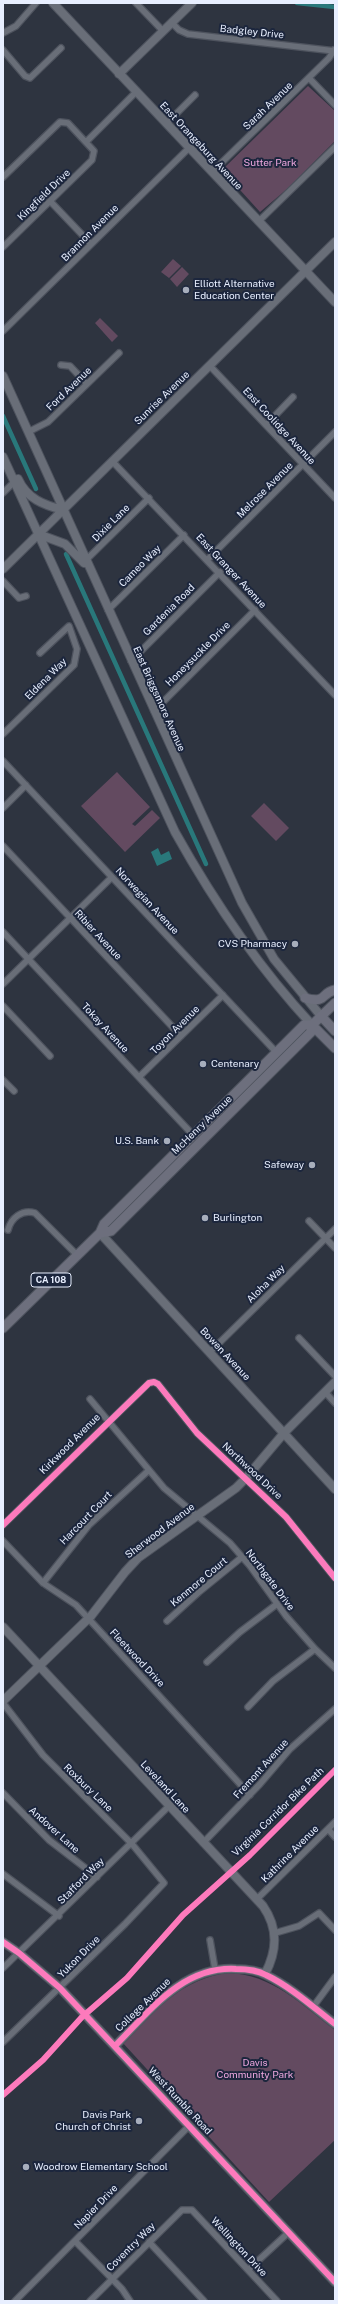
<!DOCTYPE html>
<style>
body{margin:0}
#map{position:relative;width:338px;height:2304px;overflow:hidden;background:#2e3440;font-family:"Public Sans",sans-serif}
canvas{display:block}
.frame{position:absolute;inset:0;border:4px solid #e8efff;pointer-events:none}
</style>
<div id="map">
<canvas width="338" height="2304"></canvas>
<div class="frame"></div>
</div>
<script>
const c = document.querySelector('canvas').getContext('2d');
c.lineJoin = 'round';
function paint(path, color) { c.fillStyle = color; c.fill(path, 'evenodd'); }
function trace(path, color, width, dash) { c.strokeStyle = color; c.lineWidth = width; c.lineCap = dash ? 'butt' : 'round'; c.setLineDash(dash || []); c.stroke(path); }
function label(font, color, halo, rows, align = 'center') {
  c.font = font + ' "Public Sans",sans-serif'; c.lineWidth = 4; c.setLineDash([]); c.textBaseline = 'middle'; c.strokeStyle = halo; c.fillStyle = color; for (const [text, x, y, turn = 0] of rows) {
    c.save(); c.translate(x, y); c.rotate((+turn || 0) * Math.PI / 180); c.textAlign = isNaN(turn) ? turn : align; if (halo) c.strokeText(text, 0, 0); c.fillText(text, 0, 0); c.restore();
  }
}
paint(new Path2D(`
 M308,86L335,111V141L287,189L260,212L222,170Z
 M173,259L181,266L169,278L161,272Z
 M182,267L189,274L177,287L170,279Z
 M100,318L118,336L112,342L95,323Z
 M117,772L150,807L132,824L135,826L152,810L160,818L125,852L81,806Z
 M264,803L289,828L276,841L251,816Z
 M228,1973C272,1974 302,2005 335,2030V2140L269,2202L122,2042C154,2012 182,1978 228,1973Z`), '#634a60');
paint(new Path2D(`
 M158,848L161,855L169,851L172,859L157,866L151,852Z`), '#29787b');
trace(new Path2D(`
 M297,3L335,7
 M3,416L36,489
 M66,554L206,864`), '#29787b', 4.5);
const street = new Path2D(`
 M136,3L163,31
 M172,23L179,30L188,34L335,51
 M3,33L16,26L36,3
 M3,50L25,76L30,78L61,48
 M309,78L335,105
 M166,124L195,95
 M86,142L136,92
 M212,172L329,58L334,50
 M3,177L60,122L68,123L94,151L92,160L3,247
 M50,201L91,244
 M259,221L335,147
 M3,331L189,148
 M61,365L70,366L87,384
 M210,366L335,498
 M266,425L293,397
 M28,432L48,422L119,353
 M112,461L335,695
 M3,493L14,482
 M208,559L335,432
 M86,560L149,498
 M3,581L19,598L26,596
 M108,610L184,535
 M131,661L220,572
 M154,711L255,610
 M3,734L74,665L77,649L69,626L40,653
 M3,761L277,1053
 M3,808L26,785
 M3,846L181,1036
 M3,932L194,1136
 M3,984L112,877
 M3,1006L50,1056
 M139,1077L223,995
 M3,1080L14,1091
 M309,1221L335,1248
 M8,1230C11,1218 22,1209 35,1213L77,1255
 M299,1338L335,1376
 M210,1352L335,1229
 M325,1392L335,1403
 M90,1399L164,1488L230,1543L250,1566L286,1616L315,1649L335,1668
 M3,1525L149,1383L154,1382L158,1384L197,1433L286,1517L335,1578
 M3,1541L43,1583L76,1605L250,1795
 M43,1583L89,1525L148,1471
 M167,1621L199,1592L242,1557
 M207,1662L240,1632L277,1604
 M3,1703L43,1755L132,1844L164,1883L125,1924L3,2042
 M248,1707L273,1681L315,1649
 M3,1793L49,1840L97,1877
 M328,1829L335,1837
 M203,1843L260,1784L290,1749L335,1709
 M3,1874L59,1916
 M257,1899L335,1822
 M275,1933L299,1926L319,1913L335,1930
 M210,1940L215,1969
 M3,1968L169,1806
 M313,2007L335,1977
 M75,2241L122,2289L130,2301
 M149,2242L204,2301
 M248,2270L289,2232
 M15,2301L189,2126
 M90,2301L182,2210H192L277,2301`);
const secondary = new Path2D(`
 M53,3L335,302
 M119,74L192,3
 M3,376L242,903L274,959L321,1016
 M3,457L175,832C213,900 259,968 312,1025
 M18,479C27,499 44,505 63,510
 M38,534L65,544L84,563
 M3,569L335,242
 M100,1233L335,1489
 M3,1627L263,1906C279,1929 277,1951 265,1974
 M3,1701L91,1616L125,1572L138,1558L236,1488L246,1478L284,1433L335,1382
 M3,1942L19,1953L60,1988L335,2282
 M115,2046C149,2012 182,1966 236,1969C246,1969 257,1970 266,1975C291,1987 313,2007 335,2024`);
const primary = new Path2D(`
 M305,998C328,1004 320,993 335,990
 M321,1016L335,1031
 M312,1025L335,1048
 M100,1233L111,1231L311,1032L312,1025L335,1003
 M3,1328L100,1233L104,1224L286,1043L304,1025H312`);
trace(street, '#4e535e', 8);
trace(secondary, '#4e535e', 10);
trace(primary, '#4e535e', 11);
trace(street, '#696e78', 5.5);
trace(secondary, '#696e78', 8);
trace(primary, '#6d6f7d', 9);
trace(new Path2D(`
 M3,1525L149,1383L154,1382L158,1384L197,1433L286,1517L335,1578
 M3,1942L19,1953L60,1988L335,2282
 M115,2046C149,2012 182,1966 236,1969C246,1969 257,1970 266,1975C291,1987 313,2007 335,2024
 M3,2095L43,2060L82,2017L127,1978L183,1915L250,1855L335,1770`), '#fd7abc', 6);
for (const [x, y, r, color] of [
 [186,290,4,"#a7aebc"],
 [295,944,4,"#a7aebc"],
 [203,1064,4,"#a7aebc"],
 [167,1141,4,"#a7aebc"],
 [312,1165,4,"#a7aebc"],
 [205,1218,4,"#a7aebc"],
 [139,2121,4,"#a7aebc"],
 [26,2167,4,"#a7aebc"]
]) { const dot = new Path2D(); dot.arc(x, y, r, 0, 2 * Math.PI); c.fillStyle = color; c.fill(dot); trace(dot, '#1c263d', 1.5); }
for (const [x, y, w] of [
 [51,1280,40]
]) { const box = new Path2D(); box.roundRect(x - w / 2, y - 7, w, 14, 3); c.fillStyle = '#1c263d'; c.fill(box); trace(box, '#e8efff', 1); }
label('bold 9px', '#e8efff', null, [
 ["CA 108",51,1280]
]);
label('10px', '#e8efff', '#1c263d', [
 ["Badgley Drive",252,32,6],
 ["Sarah Avenue",268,106,-44],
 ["East Orangeburg Avenue",201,146,47],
 ["Kingfield Drive",44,195,-44],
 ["Brannon Avenue",90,233,-45],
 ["Ford Avenue",69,389,-44],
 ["Sunrise Avenue",162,398,-44],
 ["East Coolidge Avenue",279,426,47],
 ["Melrose Avenue",265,490,-45],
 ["Dixie Lane",111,523,-45],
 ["Cameo Way",140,566,-45],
 ["East Granger Avenue",231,571,47],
 ["Gardenia Road",169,610,-45],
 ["Honeysuckle Drive",198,654,-45],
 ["Eldena Way",46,679,-45],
 ["East Briggsmore Avenue",159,699,66],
 ["Norwegian Avenue",147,901,47],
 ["Ribier Avenue",98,935,47],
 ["Tokay Avenue",105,1028,47],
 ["Toyon Avenue",175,1030,-45],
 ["McHenry Avenue",202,1125,-44],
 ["Aloha Way",266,1284,-45],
 ["Bowen Avenue",225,1354,47],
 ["Kirkwood Avenue",70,1444,-45],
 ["Northwood Drive",252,1471,43],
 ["Harcourt Court",86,1518,-46],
 ["Sherwood Avenue",160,1531,-37],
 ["Northgate Drive",270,1580,53],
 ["Kenmore Court",199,1582,-40],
 ["Fleetwood Drive",137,1658,47],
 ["Fremont Avenue",261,1769,-48],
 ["Leveland Lane",165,1787,47],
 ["Roxbury Lane",88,1788,44],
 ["Virginia Corridor Bike Path",278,1812,-44],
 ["Andover Lane",54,1830,42],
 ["Kathrine Avenue",290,1854,-45],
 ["Stafford Way",81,1881,-45],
 ["Yukon Drive",79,1957,-45],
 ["College Avenue",143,2005,-44],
 ["West Rumble Road",180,2101,47],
 ["Napier Drive",96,2207,-46],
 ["Coventry Way",131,2247,-45],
 ["Wellington Drive",239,2247,47]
]);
label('10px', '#eea7df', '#1c263d', [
 ["Sutter Park",270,163],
 ["Davis",255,2063],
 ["Community Park",255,2075]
]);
label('10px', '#e8efff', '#1c263d', [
 ["Elliott Alternative",194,284],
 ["Education Center",194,296],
 ["CVS Pharmacy",287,944,"right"],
 ["Centenary",211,1064],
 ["U.S. Bank",159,1141,"right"],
 ["Safeway",304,1165,"right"],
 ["Burlington",213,1218],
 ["Davis Park",131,2115,"right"],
 ["Church of Christ",131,2127,"right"],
 ["Woodrow Elementary School",34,2167]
], 'left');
</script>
